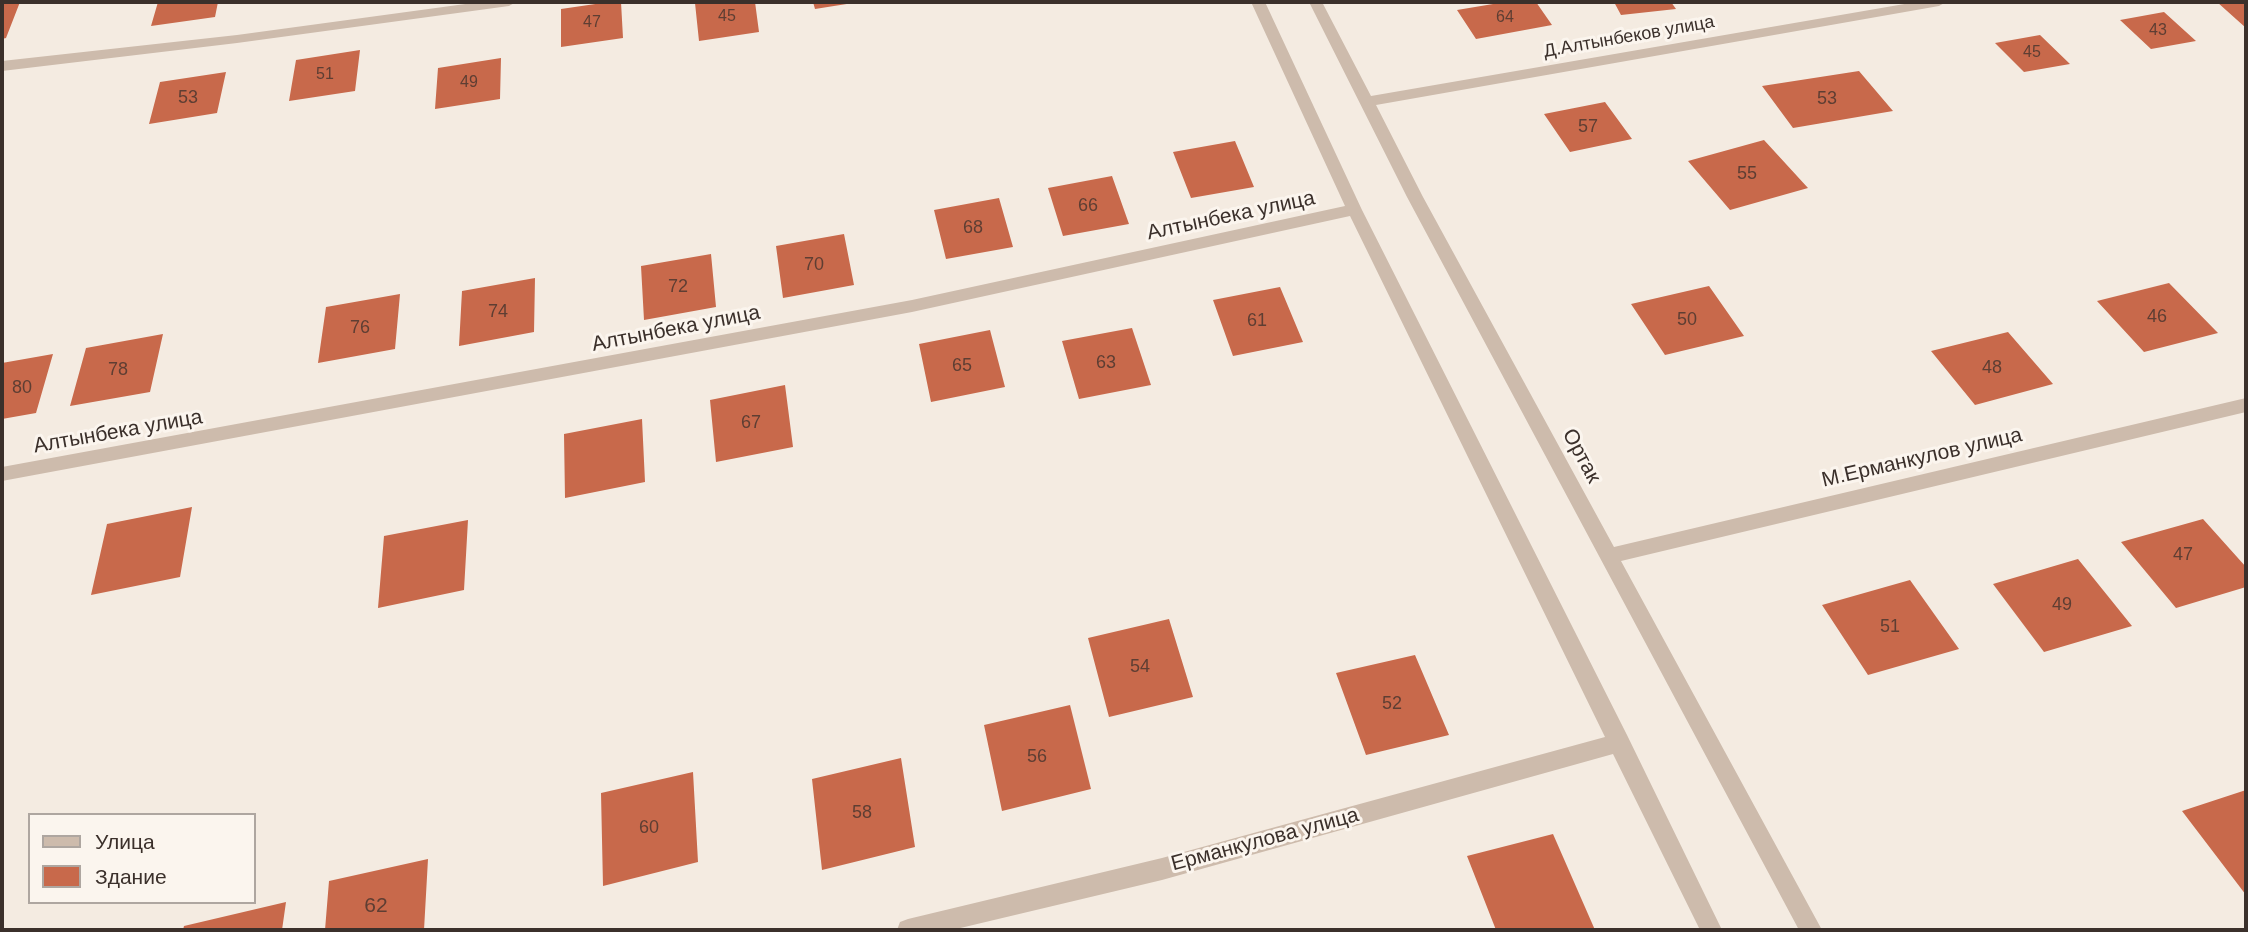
<!DOCTYPE html>
<meta charset="utf-8">
<style>
body{margin:0}
#map{position:relative;width:2248px;height:932px;overflow:hidden;background:#f4ebe1;font-family:Helvetica,sans-serif}
canvas{display:block}
.frame{position:absolute;inset:0;border:4px solid #3b302b;pointer-events:none}
.legend{position:absolute;left:28px;top:813px;width:228px;height:91px;box-sizing:border-box;background:#fbf5ee;border:2px solid #aea6a0;margin:0;padding:9px 12px;list-style:none;font-size:21px;color:#3b302b}
.legend li{display:flex;align-items:center;gap:14px;height:35px}
.legend b{width:35px;border:2px solid #aea6a0}
</style>
<div id="map">
<canvas width="2248" height="932"></canvas>
<div class="frame"></div>
<ul class="legend">
<li><b style="height:9px;background:#cdbbac"></b>Улица</li>
<li><b style="height:19px;background:#c8694b"></b>Здание</li>
</ul>
</div>
<script>
const c = document.querySelector('canvas').getContext('2d');
c.lineJoin = 'round';
function paint(path, color) { c.fillStyle = color; c.fill(path, 'evenodd'); }
function label(font, color, halo, rows, align = 'center') {
  c.font = font + ' Helvetica,sans-serif'; c.lineWidth = 6; c.setLineDash([]); c.textBaseline = 'middle'; c.strokeStyle = halo; c.fillStyle = color; for (const [text, x, y, turn = 0] of rows) {
    c.save(); c.translate(x, y); c.rotate((+turn || 0) * Math.PI / 180); c.textAlign = isNaN(turn) ? turn : align; if (halo) c.strokeText(text, 0, 0); c.fillText(text, 0, 0); c.restore();
  }
}
paint(new Path2D(`
 M20,2L6,38L2,39V3Z
 M158,2H218L215,17L151,26Z
 M609,2H621L623,38L561,47V9Z
 M704,2H755L759,32L699,41L695,3Z
 M813,2H853V3L815,9Z
 M1505,2H1536L1552,25L1476,39L1457,10Z
 M1614,2H1671L1676,9L1621,15Z
 M2217,2H2246V28Z
 M2164,12L2196,41L2151,49L2120,20Z
 M2040,35L2070,64L2024,72L1995,43Z
 M360,50L355,91L289,101L296,60Z
 M501,58L500,99L435,109L438,68Z
 M1859,71L1893,111L1793,128L1762,86Z
 M226,72L217,113L149,124L160,82Z
 M1605,102L1632,139L1570,152L1544,114Z
 M1764,140L1808,188L1730,210L1688,161Z
 M1235,141L1254,187L1191,198L1173,152Z
 M1112,176L1129,224L1063,236L1048,188Z
 M999,198L1013,247L946,259L934,210Z
 M844,234L854,285L783,298L776,246Z
 M711,254L716,307L644,320L641,266Z
 M535,278L534,332L459,346L462,291Z
 M2169,283L2218,333L2144,352L2097,301Z
 M1709,286L1744,336L1665,355L1631,304Z
 M1280,287L1303,342L1233,356L1213,300Z
 M400,294L395,349L318,363L326,307Z
 M1132,328L1151,385L1079,399L1062,341Z
 M990,330L1005,387L931,402L919,344Z
 M2008,332L2053,384L1975,405L1931,351Z
 M163,334L150,392L70,406L86,348Z
 M53,354L36,413L2,419V363Z
 M785,385L793,447L716,462L710,400Z
 M642,419L645,482L565,498L564,434Z
 M192,507L180,577L91,595L107,524Z
 M2203,519L2246,567V587L2176,608L2121,542Z
 M468,520L464,590L378,608L384,536Z
 M2078,559L2132,626L2044,652L1993,584Z
 M1910,580L1959,649L1868,675L1822,605Z
 M1169,619L1193,697L1109,717L1088,638Z
 M1415,655L1449,735L1366,755L1336,673Z
 M1070,705L1091,789L1002,811L984,725Z
 M901,758L915,847L822,870L812,779Z
 M693,772L698,862L603,886L601,793Z
 M2246,790V895L2182,811Z
 M1553,834L1595,930H1496L1467,856Z
 M428,859L424,930H325L329,881Z
 M286,902L282,930H183L184,926Z`), '#c8694b');
paint(new Path2D(`
 M480,2H516L509,6L237,43L2,71V61L237,35Z
 M1251,2H1265L1362,210L1627,735L1722,930H1700L1613,754L1162,880L952,930H897L900,922L908,919L1162,858L1605,737L1350,216L912,312L2,481V467L912,300L1345,206Z
 M1309,2H1322L1371,96L1916,2H1946L1939,6L1376,105L1423,197L1614,547L2246,398V412L1621,561L1822,930H1799L1407,197Z`), '#cdbbac');
label('16px', '#5e3e33', null, [
 ["45",727,17],
 ["64",1505,18],
 ["47",592,23],
 ["43",2158,31],
 ["45",2032,53],
 ["51",325,75],
 ["49",469,83]
]);
label('18px', '#3b302b', '#fbf5ee', [
 ["Д.Алтынбеков улица",1629,37,-10]
]);
label('18px', '#5e3e33', null, [
 ["53",188,98],
 ["53",1827,99],
 ["57",1588,127],
 ["55",1747,174],
 ["66",1088,206],
 ["68",973,228],
 ["70",814,265],
 ["72",678,287],
 ["74",498,312],
 ["46",2157,317],
 ["50",1687,320],
 ["61",1257,321],
 ["76",360,328],
 ["63",1106,363],
 ["65",962,366],
 ["48",1992,368],
 ["78",118,370],
 ["80",22,388],
 ["67",751,423],
 ["47",2183,555],
 ["49",2062,605],
 ["51",1890,627],
 ["54",1140,667],
 ["52",1392,704],
 ["56",1037,757],
 ["58",862,813],
 ["60",649,828]
]);
label('21px', '#3b302b', '#fbf5ee', [
 ["Алтынбека улица",1231,216,-12],
 ["Алтынбека улица",676,329,-11],
 ["Алтынбека улица",118,432,-10],
 ["Ортак",1581,456,62],
 ["М.Ерманкулов улица",1922,458,-13],
 ["Ерманкулова улица",1265,840,-15]
]);
label('21px', '#5e3e33', null, [
 ["62",376,906]
]);
</script>
